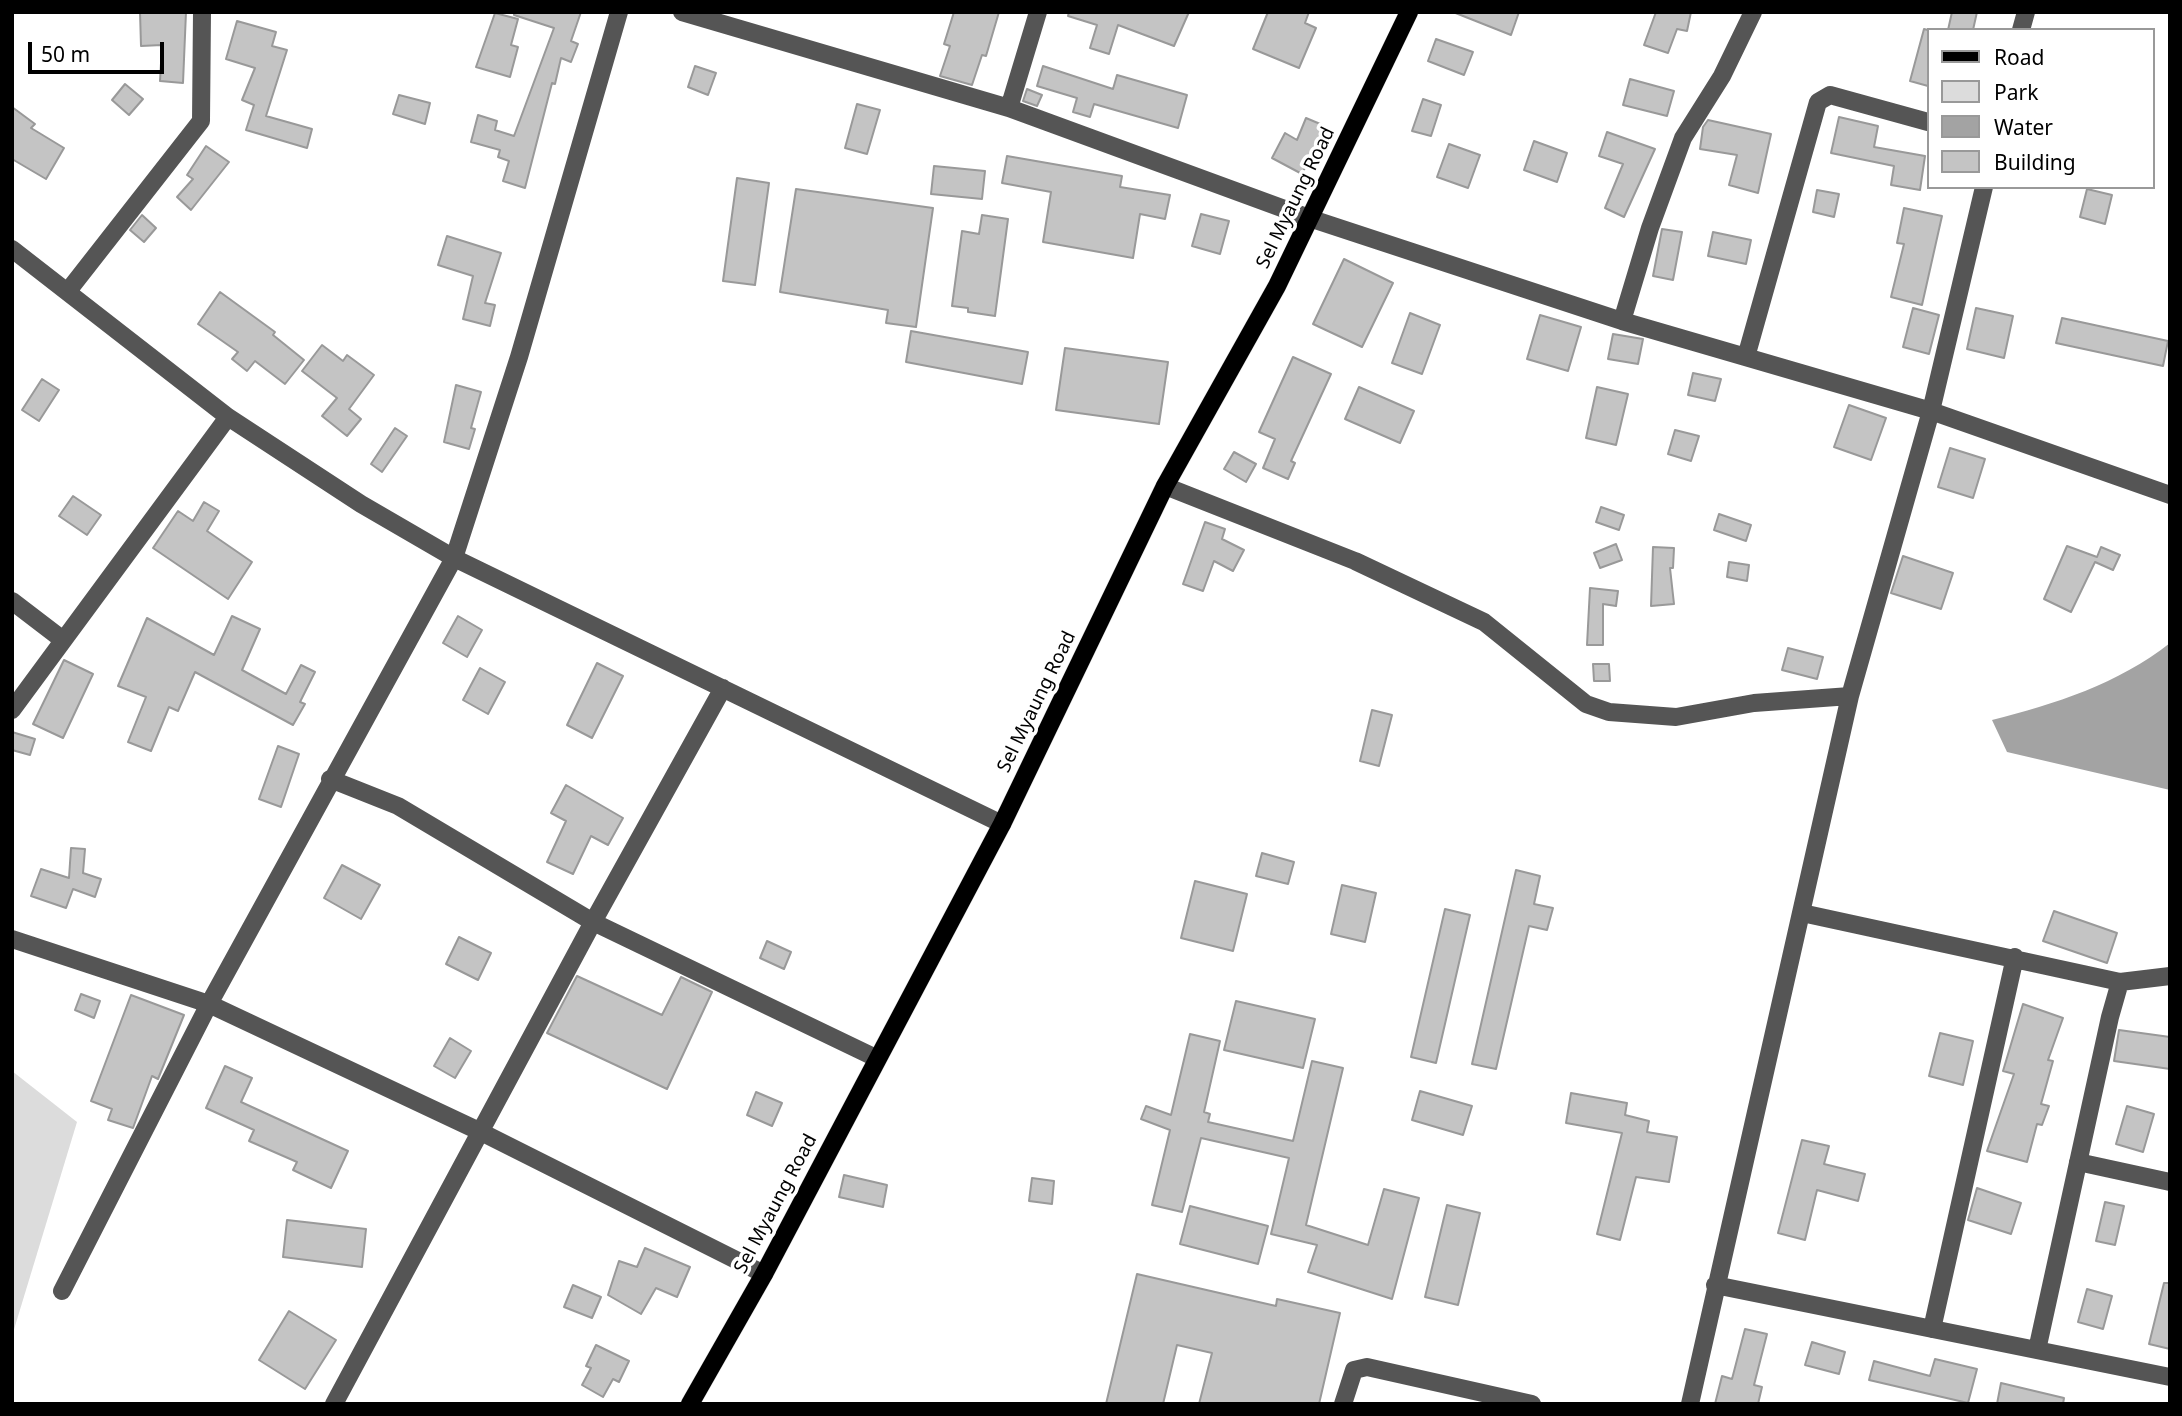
<!DOCTYPE html>
<style>
body{margin:0}
#map{position:relative;width:2182px;height:1416px;overflow:hidden;background:#fff;font-family:"Noto Sans",sans-serif}
canvas{display:block}
.frame{position:absolute;inset:0;border:14px solid #000;pointer-events:none}
.legend{position:absolute;left:1927px;top:28px;width:228px;height:161px;box-sizing:border-box;background:#fff;border:2px solid #999;margin:0;padding:9px 12px;list-style:none;font-size:21px;color:#000}
.legend li{display:flex;align-items:center;gap:14px;height:35px}
.legend b{width:35px;border:2px solid #999}
.scale{position:absolute;left:28px;top:42px;width:136px;height:32px;box-sizing:border-box;border:4px solid #000;border-top:0;padding-left:9px;font-size:21px;line-height:24px;white-space:nowrap;color:#000;-webkit-text-stroke:5px #fff;paint-order:stroke}
</style>
<div id="map">
<canvas width="2182" height="1416"></canvas>
<div class="frame"></div>
<ul class="legend">
<li><b style="height:9px;background:#000"></b>Road</li>
<li><b style="height:19px;background:#dcdcdc"></b>Park</li>
<li><b style="height:19px;background:#a3a3a3"></b>Water</li>
<li><b style="height:19px;background:#c4c4c4"></b>Building</li>
</ul>
<div class="scale">50 m</div>
</div>
<script>
const c = document.querySelector('canvas').getContext('2d');
c.lineJoin = 'round';
function paint(path, color) { c.fillStyle = color; c.fill(path, 'evenodd'); }
function trace(path, color, width, dash) { c.strokeStyle = color; c.lineWidth = width; c.lineCap = dash ? 'butt' : 'round'; c.setLineDash(dash || []); c.stroke(path); }
function label(font, color, halo, rows, align = 'center') {
  c.font = font + ' "Noto Sans",sans-serif'; c.lineWidth = 7; c.setLineDash([]); c.textBaseline = 'middle'; c.strokeStyle = halo; c.fillStyle = color; for (const [text, x, y, turn = 0] of rows) {
    c.save(); c.translate(x, y); c.rotate((+turn || 0) * Math.PI / 180); c.textAlign = isNaN(turn) ? turn : align; if (halo) c.strokeText(text, 0, 0); c.fillText(text, 0, 0); c.restore();
  }
}
paint(new Path2D(`
 M12,1071L77,1122L12,1336Z`), '#dcdcdc');
paint(new Path2D(`
 M2170,643V790L2007,752L1992,720C2055,704 2118,684 2170,643Z`), '#a3a3a3');
const building = new Path2D(`
 M140,12H186L183,83L160,81L162,45L141,46Z
 M514,12H581L571,41L578,44L571,62L561,58L555,84L552,83L525,188L503,181L509,161L498,157L500,150L471,142L478,115L497,121L495,130L514,136L554,28L514,15Z
 M954,12H999L986,56L982,55L972,85L940,76L950,46L944,44Z
 M1069,12H1189L1174,46L1118,25L1109,54L1090,48L1097,25L1068,16Z
 M1268,12H1309L1305,23L1316,28L1299,68L1253,49Z
 M1453,12H1519L1511,35Z
 M1656,12H1691L1687,31L1677,29L1668,53L1644,45Z
 M1952,12H1977L1973,30H1948Z
 M495,13L518,19L511,45L518,47L510,77L476,67Z
 M237,21L276,32L272,46L287,50L266,116L312,129L307,148L246,130L254,105L242,100L255,68L226,59Z
 M1924,29L1928,30V86L1910,81Z
 M1436,39L1473,52L1464,75L1428,61Z
 M695,66L716,73L708,95L688,87Z
 M1043,66L1113,89L1117,75L1187,95L1178,128L1094,104L1090,117L1073,112L1077,98L1037,86Z
 M1630,79L1674,91L1667,116L1623,105Z
 M125,84L143,99L129,115L112,100Z
 M1027,89L1042,95L1037,106L1023,101Z
 M399,95L430,103L425,124L393,114Z
 M1423,99L1441,105L1431,136L1412,131Z
 M857,104L880,110L867,154L845,148Z
 M12,107L35,124L31,128L64,148L46,179L12,159Z
 M1839,117L1878,126L1874,147L1925,156L1920,190L1891,185L1894,166L1831,153Z
 M1306,118L1325,126L1302,174L1272,158L1285,133L1297,140Z
 M1708,120L1771,134L1758,193L1729,185L1737,155L1700,149L1703,127Z
 M1607,132L1655,149L1624,217L1605,208L1623,164L1599,156Z
 M1534,141L1567,153L1557,182L1524,170Z
 M1449,144L1480,155L1468,188L1437,177Z
 M206,146L229,162L191,210L177,197L193,179L187,175Z
 M1007,156L1122,176L1120,187L1170,195L1165,219L1140,214L1133,258L1043,242L1051,192L1002,183Z
 M934,166L985,171L982,199L931,194Z
 M737,178L769,183L755,285L723,281Z
 M796,189L933,208L916,327L886,323L888,310L780,292Z
 M2087,189L2112,195L2105,224L2080,217Z
 M1817,190L1839,194L1834,217L1813,212Z
 M1904,208L1942,216L1922,305L1891,297L1904,244L1897,243Z
 M1201,214L1229,221L1220,254L1192,246Z
 M142,215L156,228L144,242L130,230Z
 M982,215L1008,219L995,316L968,312V308L952,306L962,231L979,234Z
 M1662,229L1682,232L1673,280L1653,276Z
 M1713,232L1751,240L1746,264L1708,256Z
 M447,236L501,253L485,303L495,305L490,326L463,319L473,276L438,265Z
 M1344,259L1393,283L1362,347L1313,324Z
 M220,292L275,332L273,335L304,360L285,384L255,361L247,371L232,359L238,352L198,324Z
 M1913,308L1939,315L1929,354L1903,347Z
 M1976,308L2013,316L2004,358L1967,349Z
 M1410,313L1440,325L1422,374L1392,363Z
 M1540,315L1581,327L1568,371L1527,359Z
 M2062,318L2168,341L2163,366L2056,343Z
 M911,331L1028,352L1022,384L906,362Z
 M1613,334L1643,339L1638,364L1608,359Z
 M322,345L343,361L347,355L374,375L349,409L361,419L347,436L322,416L337,398L302,371Z
 M1065,348L1168,362L1159,424L1056,410Z
 M1293,357L1331,374L1291,461L1295,463L1288,479L1263,468L1275,439L1259,432Z
 M1693,373L1721,379L1715,401L1688,395Z
 M42,379L59,390L39,421L22,410Z
 M456,385L481,392L471,428L475,429L469,449L444,442Z
 M1359,387L1414,411L1400,443L1345,419Z
 M1597,387L1628,394L1616,445L1586,438Z
 M1849,405L1886,418L1871,460L1834,447Z
 M395,428L407,436L382,472L371,464Z
 M1675,430L1699,436L1691,461L1668,454Z
 M1950,448L1985,459L1973,498L1938,487Z
 M1234,452L1256,464L1246,482L1224,469Z
 M73,496L101,515L87,535L59,516Z
 M204,502L219,511L207,531L252,562L228,599L153,548L178,511L193,521Z
 M1601,507L1624,515L1619,530L1596,522Z
 M1719,514L1751,525L1746,541L1714,530Z
 M1205,522L1225,529L1222,539L1244,550L1233,571L1214,561L1203,591L1183,584Z
 M1616,544L1622,560L1600,568L1594,553Z
 M2067,546L2097,557L2101,547L2120,555L2113,570L2095,562L2071,612L2044,599Z
 M1653,547L1674,548L1673,568H1670L1674,604L1651,606Z
 M1903,556L1953,573L1941,609L1891,593Z
 M1729,562L1749,565L1747,581L1727,577Z
 M1590,588L1618,591L1616,606L1603,604V645H1587Z
 M232,616L260,629L242,670L286,694L301,665L315,672L300,702L305,704L293,725L195,672L178,711L169,707L151,751L128,742L146,697L118,686L147,618L214,655Z
 M458,616L482,630L467,657L443,643Z
 M1788,648L1823,657L1817,679L1782,670Z
 M64,660L93,674L63,738L33,724Z
 M597,663L623,676L592,738L567,725Z
 M1593,664H1609L1610,681H1594Z
 M480,668L505,682L488,714L463,700Z
 M1372,710L1392,715L1379,766L1360,761Z
 M12,732L35,739L30,755L12,750Z
 M278,746L299,754L281,807L259,799Z
 M566,785L623,818L608,845L591,836L573,874L547,862L566,821L551,813Z
 M71,848L85,849L83,873L101,879L95,897L73,889L66,908L31,896L41,869L69,878Z
 M1262,853L1294,862L1288,884L1256,876Z
 M342,865L380,885L361,919L324,898Z
 M1516,870L1540,876L1534,904L1553,908L1547,930L1529,926L1496,1069L1472,1064Z
 M1195,881L1247,894L1233,951L1181,938Z
 M1342,885L1376,893L1365,942L1331,934Z
 M1445,909L1470,915L1436,1063L1411,1057Z
 M2054,911L2117,933L2107,963L2043,941Z
 M459,937L491,953L478,980L446,964Z
 M767,941L791,952L784,969L760,958Z
 M577,976L662,1015L681,977L712,992L667,1089L547,1033Z
 M81,994L100,1001L94,1018L75,1010Z
 M131,995L184,1015L158,1079L152,1076L133,1128L108,1120L112,1109L91,1101Z
 M1236,1001L1315,1019L1303,1068L1224,1050Z
 M2023,1004L2063,1018L2048,1060L2053,1061L2041,1104L2049,1106L2042,1125L2037,1124L2027,1162L1987,1151L2014,1074L2003,1071Z
 M2119,1030L2170,1037V1069L2114,1061Z
 M1940,1033L1973,1041L1963,1085L1929,1076Z
 M1190,1034L1220,1041L1204,1112L1210,1114L1208,1122L1293,1141L1312,1061L1343,1068L1306,1225L1368,1245L1384,1189L1419,1198L1392,1299L1308,1272L1317,1245L1271,1234L1289,1158L1201,1138L1182,1212L1152,1205L1170,1130L1141,1119L1146,1106L1171,1115Z
 M450,1038L471,1051L455,1078L434,1066Z
 M225,1066L252,1078L241,1102L348,1151L331,1188L293,1170L297,1162L249,1141L254,1130L206,1108Z
 M1420,1091L1472,1106L1463,1135L1412,1120Z
 M756,1092L782,1103L772,1126L747,1115Z
 M1571,1093L1627,1103L1625,1115L1649,1121L1647,1132L1677,1137L1669,1182L1636,1177L1620,1240L1597,1234L1622,1133L1566,1123Z
 M2127,1106L2154,1114L2143,1152L2116,1144Z
 M1802,1140L1829,1146L1824,1164L1865,1174L1858,1201L1817,1190L1805,1240L1778,1233Z
 M844,1175L887,1185L883,1207L839,1197Z
 M1032,1178L1054,1181L1052,1204L1029,1201Z
 M1977,1188L2021,1203L2011,1234L1968,1220Z
 M2105,1202L2124,1206L2115,1245L2096,1241Z
 M1447,1205L1480,1213L1458,1305L1425,1297Z
 M1190,1206L1268,1226L1258,1264L1180,1244Z
 M287,1220L366,1229L362,1267L283,1257Z
 M645,1248L690,1267L677,1297L656,1288L641,1314L608,1295L619,1261L637,1267Z
 M1137,1274L1276,1306L1277,1299L1340,1313L1319,1404H1199L1212,1353L1177,1345L1163,1404H1106Z
 M2164,1283H2170V1349L2149,1344Z
 M573,1285L601,1297L592,1318L564,1307Z
 M2087,1289L2112,1296L2103,1329L2078,1322Z
 M289,1311L336,1340L305,1389L259,1360Z
 M1745,1329L1767,1334L1754,1385L1762,1387L1758,1404H1715L1722,1376L1732,1379Z
 M1812,1342L1845,1352L1839,1374L1805,1365Z
 M596,1345L629,1361L619,1382L613,1379L603,1397L582,1385L591,1368L586,1366Z
 M1935,1359L1977,1369L1968,1403L1869,1380L1874,1361L1930,1376Z
 M2001,1383L2064,1398L2063,1404H1997Z`);
paint(building, '#c4c4c4');
trace(building, '#999', 2);
const major = new Path2D(`
 M690,1404L764,1274L1002,824L1165,486L1277,286L1409,12`);
trace(major, '#dbdbdb', 19);
trace(new Path2D(`
 M682,12L1009,108L1309,218L1622,321L1931,411L2170,495
 M2021,30L2026,12
 M1009,108L1038,12
 M12,249L228,417L361,504L454,558L1002,824
 M68,291L201,121L202,12
 M1622,321L1650,228L1683,138L1722,76L1753,12
 M1746,357L1818,102L1830,95L1928,122
 M1165,486L1355,561L1484,622L1586,704L1609,712L1676,717L1754,703L1850,696
 M12,601L63,640
 M12,710L228,417
 M330,779L398,806L593,922L876,1058
 M1802,913L2120,982L2170,976
 M12,939L209,1004L479,1131L764,1274
 M2078,1162L2170,1182
 M1715,1285L2170,1377
 M62,1291L209,1004L454,558L519,357L619,12
 M1932,1329L2015,957
 M2037,1350L2110,1017L2120,982
 M334,1404L593,922L723,688
 M1343,1404L1354,1370L1367,1367L1532,1404
 M1690,1404L1850,696L1931,411L1984,187`), '#555', 18);
trace(major, '#000', 18);
label('19px', '#000', '#fff', [
 ["Sel Myaung Road",1296,198,-64],
 ["Sel Myaung Road",1037,702,-64],
 ["Sel Myaung Road",776,1204,-62]
]);
</script>
